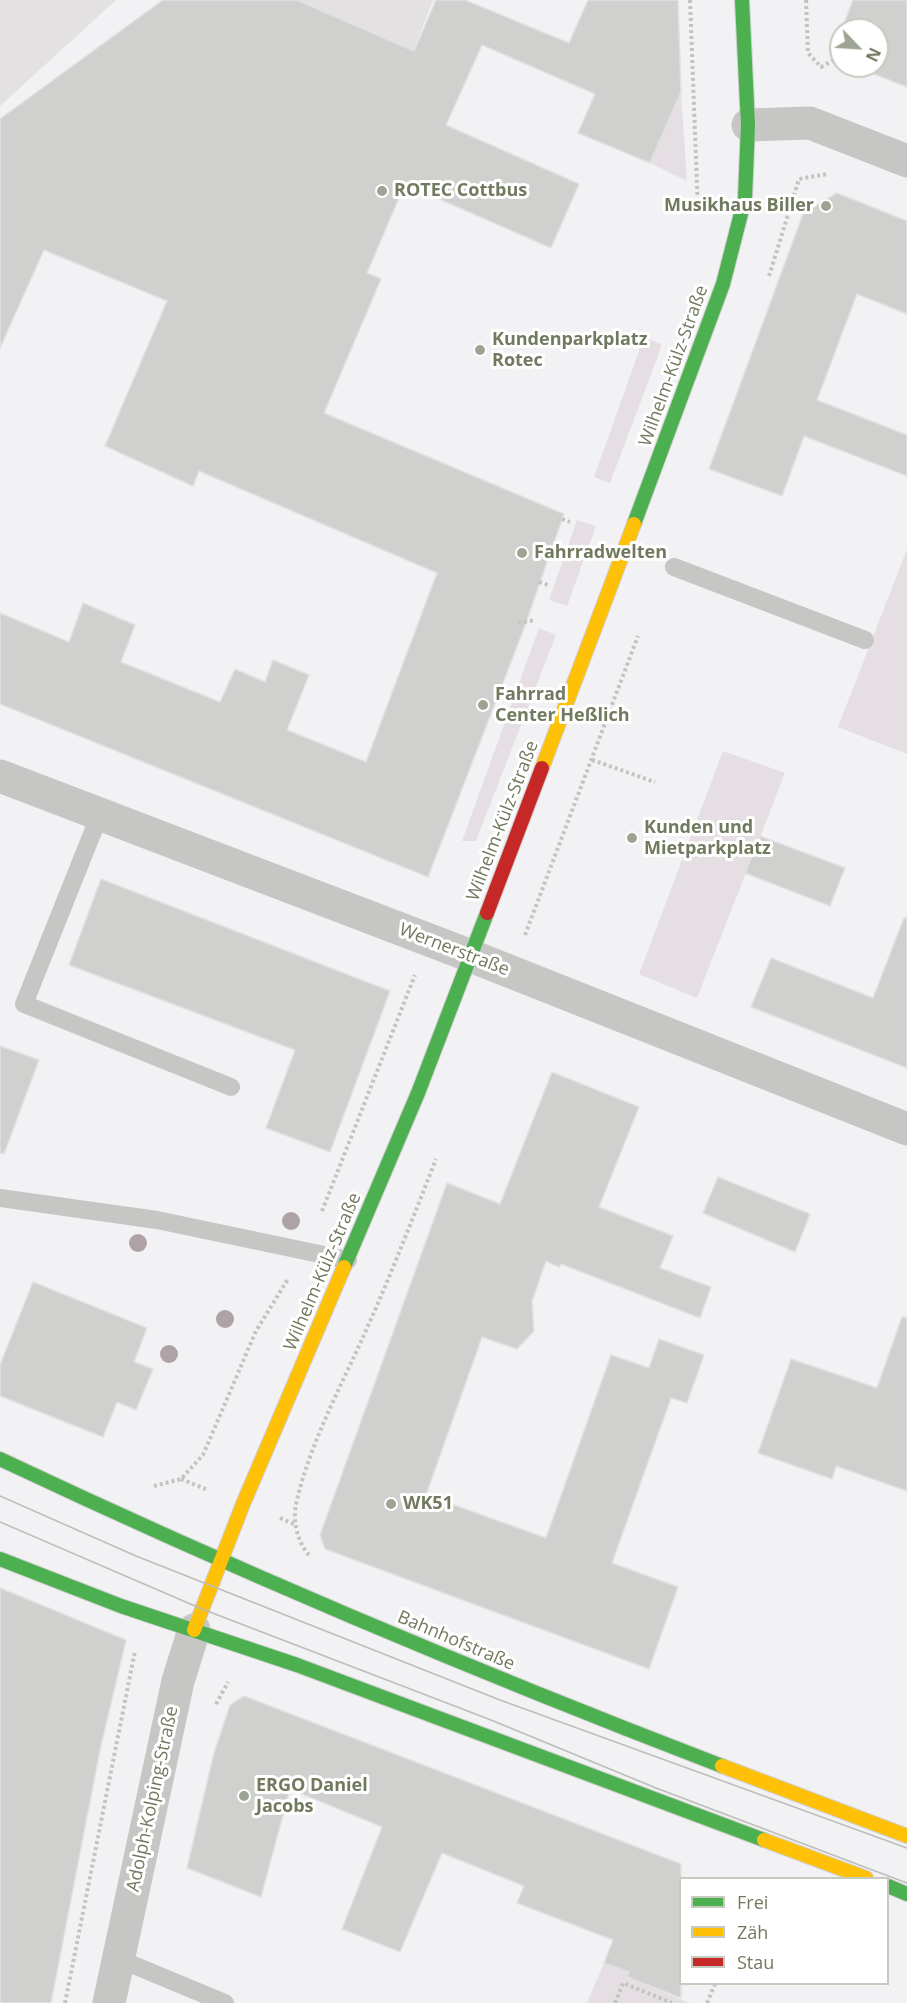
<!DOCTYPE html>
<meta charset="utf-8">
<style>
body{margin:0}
#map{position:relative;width:907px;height:2003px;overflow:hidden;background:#f2f1f3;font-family:"Open Sans",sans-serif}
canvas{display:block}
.legend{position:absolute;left:679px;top:1877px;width:210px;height:108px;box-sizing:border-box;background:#fff;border:2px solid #c6cabf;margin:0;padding:8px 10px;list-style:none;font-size:18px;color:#717a5f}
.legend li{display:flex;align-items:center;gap:12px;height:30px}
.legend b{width:30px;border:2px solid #c6cabf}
.north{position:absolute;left:829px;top:18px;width:60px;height:60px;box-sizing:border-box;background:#fff;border:2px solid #c6cabf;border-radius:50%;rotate:115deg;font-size:16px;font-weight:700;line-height:24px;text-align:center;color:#717a5f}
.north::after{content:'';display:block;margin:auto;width:21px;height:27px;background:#9ea493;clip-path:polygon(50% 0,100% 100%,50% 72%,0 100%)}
</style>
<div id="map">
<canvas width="907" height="2003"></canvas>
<ul class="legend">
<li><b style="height:8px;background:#4caf50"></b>Frei</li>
<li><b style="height:8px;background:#ffc107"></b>Zäh</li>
<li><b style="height:8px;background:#c62828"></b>Stau</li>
</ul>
<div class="north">N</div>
</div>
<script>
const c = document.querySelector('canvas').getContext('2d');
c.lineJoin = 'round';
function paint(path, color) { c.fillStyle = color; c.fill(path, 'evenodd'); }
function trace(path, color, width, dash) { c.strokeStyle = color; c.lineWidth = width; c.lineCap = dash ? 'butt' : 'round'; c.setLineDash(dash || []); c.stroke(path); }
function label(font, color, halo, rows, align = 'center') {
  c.font = font + ' "Open Sans",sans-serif'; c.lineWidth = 6; c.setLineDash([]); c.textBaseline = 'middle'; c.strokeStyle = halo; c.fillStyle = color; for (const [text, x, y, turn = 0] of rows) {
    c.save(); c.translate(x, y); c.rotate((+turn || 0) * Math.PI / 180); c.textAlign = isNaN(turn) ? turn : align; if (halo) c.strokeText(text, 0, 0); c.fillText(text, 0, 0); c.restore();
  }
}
paint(new Path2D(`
 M0,0H116L0,106Z
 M167,0H433L393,103Z`), '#e3e1e1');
paint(new Path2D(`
 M681,92L687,181L650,163Z
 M644,337L662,345L610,483L594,477Z
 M577,520L596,526L567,606L549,600Z
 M907,549V754L838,727Z
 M539,628L556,635L476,841H462Z
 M723,751L785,773L697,998L639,974Z
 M604,1963L629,1972L628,1977L689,2003H587Z`), '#e5dfe3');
const building = new Path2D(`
 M163,0H297L414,51L436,0H465L569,43L588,0H678L681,92L650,163L578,133L595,94L482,45L446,125L579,184L551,248L405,184L367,273L381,279L324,413L564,514L523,631L428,877L0,704V613L69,642L83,603L135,625L121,662L220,702L235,669L265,682L273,660L309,675L287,730L366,762L437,573L199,471L193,486L105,446L167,301L44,250L0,348V119Z
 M853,0H907V87L864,70L862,66H877V30H845L843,26Z
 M837,193L907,221V314L857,294L817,400L907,435V476L804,436L782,496L709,469L803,214Z
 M760,836L845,868L830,906L745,873Z
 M101,879L390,991L330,1152L266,1128L295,1050L69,965Z
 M904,918H907V1068L751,1007L771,958L873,998Z
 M0,1046L39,1060L4,1154L0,1153Z
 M552,1072L639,1107L599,1207L673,1236L660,1268L711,1287L700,1318L561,1264L559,1267L546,1261L532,1301L534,1331L517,1349L482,1337L426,1495L546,1538L611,1355L649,1368L659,1339L704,1355L687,1403L671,1398L612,1563L678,1587L649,1669L325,1549L320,1535L447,1183L500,1204Z
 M718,1177L810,1214L795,1252L703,1213Z
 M33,1282L147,1328L134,1362L153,1369L136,1410L117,1402L103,1437L0,1396V1365Z
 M902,1317L907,1318V1491L836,1466L832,1479L758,1453L791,1359L877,1388Z
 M0,1588L126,1640L100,1750L51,2003H0Z
 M244,1696L681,1864V1998L627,1977L629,1972L604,1963L613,1940L517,1903L524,1886L442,1853L400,1952L342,1929L382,1827L290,1789L261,1897L187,1868L214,1753L230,1705Z`);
paint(building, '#d0d1cf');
trace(building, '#e2e0e2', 1.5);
const fast = new Path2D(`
 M634,524L723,284L745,198L748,125L742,0
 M344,1267L418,1093L487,913
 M0,1459C237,1571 477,1672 722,1766
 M0,1559L121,1606L297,1665L764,1840
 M888,1886L907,1894`);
const slow = new Path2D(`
 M542,768L634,524
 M194,1630L243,1504L344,1267
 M722,1766L907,1836
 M764,1840L866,1878`);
const jam = new Path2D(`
 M487,913L542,768`);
trace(fast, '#cfcfce', 16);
trace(slow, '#cfcfce', 16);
trace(jam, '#cfcfce', 16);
trace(new Path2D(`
 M690,0L698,211
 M806,0L808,53L821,67L841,56
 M769,276L799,179L827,174
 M562,519L570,522
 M539,582L548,585
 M518,623L535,620
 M592,760L655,782
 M525,935L638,636
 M322,1211L415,975
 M181,1479L208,1490
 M154,1486L181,1479L203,1455L256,1331L288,1279
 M280,1518L294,1524
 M309,1555C296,1540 292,1518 297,1500C310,1444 340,1388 364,1335C390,1277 413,1218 436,1159
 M216,1704L228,1682
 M65,2003L135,1651
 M615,2003L623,1983L672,2003
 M707,2003L715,1984`), '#c3c4c2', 4, [3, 3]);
trace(new Path2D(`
 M674,567L865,640
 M100,814L24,1004L231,1087
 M0,1198L157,1220L348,1260
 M119,1959L225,2003`), '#c6c6c5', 18);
trace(new Path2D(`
 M748,125L810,123L907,161
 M0,776L471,956L907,1129
 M109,2003L178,1681L194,1630`), '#c6c6c5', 33);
trace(fast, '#4caf50', 14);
trace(slow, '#ffc107', 14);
trace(jam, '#c62828', 14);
trace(new Path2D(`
 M0,1496L136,1556L500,1700L907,1848
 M0,1522L202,1609L491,1720L656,1788L907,1883`), '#bcbdba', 1.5);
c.fillStyle = '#aea2a7';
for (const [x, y] of [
 [291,1221],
 [138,1243],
 [225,1319],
 [169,1354]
]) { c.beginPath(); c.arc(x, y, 9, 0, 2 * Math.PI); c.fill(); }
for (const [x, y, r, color] of [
 [382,191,6,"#9ea493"],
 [826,206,6,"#9ea493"],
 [480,350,6,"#9ea493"],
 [522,553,6,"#9ea493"],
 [483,705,6,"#9ea493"],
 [632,838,6,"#9ea493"],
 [391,1504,6,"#9ea493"],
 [244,1796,6,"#9ea493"]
]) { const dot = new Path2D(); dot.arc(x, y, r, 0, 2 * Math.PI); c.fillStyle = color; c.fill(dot); trace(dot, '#fff', 2); }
label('bold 18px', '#717a5f', '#fff', [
 ["ROTEC Cottbus",394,191],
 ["Musikhaus Biller",814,206,"right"],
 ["Kundenparkplatz",492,340],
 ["Rotec",492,361],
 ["Fahrradwelten",534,553],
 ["Fahrrad",495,695],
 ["Center Heßlich",495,716],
 ["Kunden und",644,828],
 ["Mietparkplatz",644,849],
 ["WK51",403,1504],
 ["ERGO Daniel",256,1786],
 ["Jacobs",256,1807]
], 'left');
label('18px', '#717a5f', '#fff', [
 ["Wilhelm-Külz-Straße",674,366,-70],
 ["Wilhelm-Külz-Straße",503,821,-69],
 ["Wernerstraße",454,950,21],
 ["Wilhelm-Külz-Straße",323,1272,-67],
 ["Bahnhofstraße",456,1641,23],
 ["Adolph-Kolping-Straße",153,1799,-78]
]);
</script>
